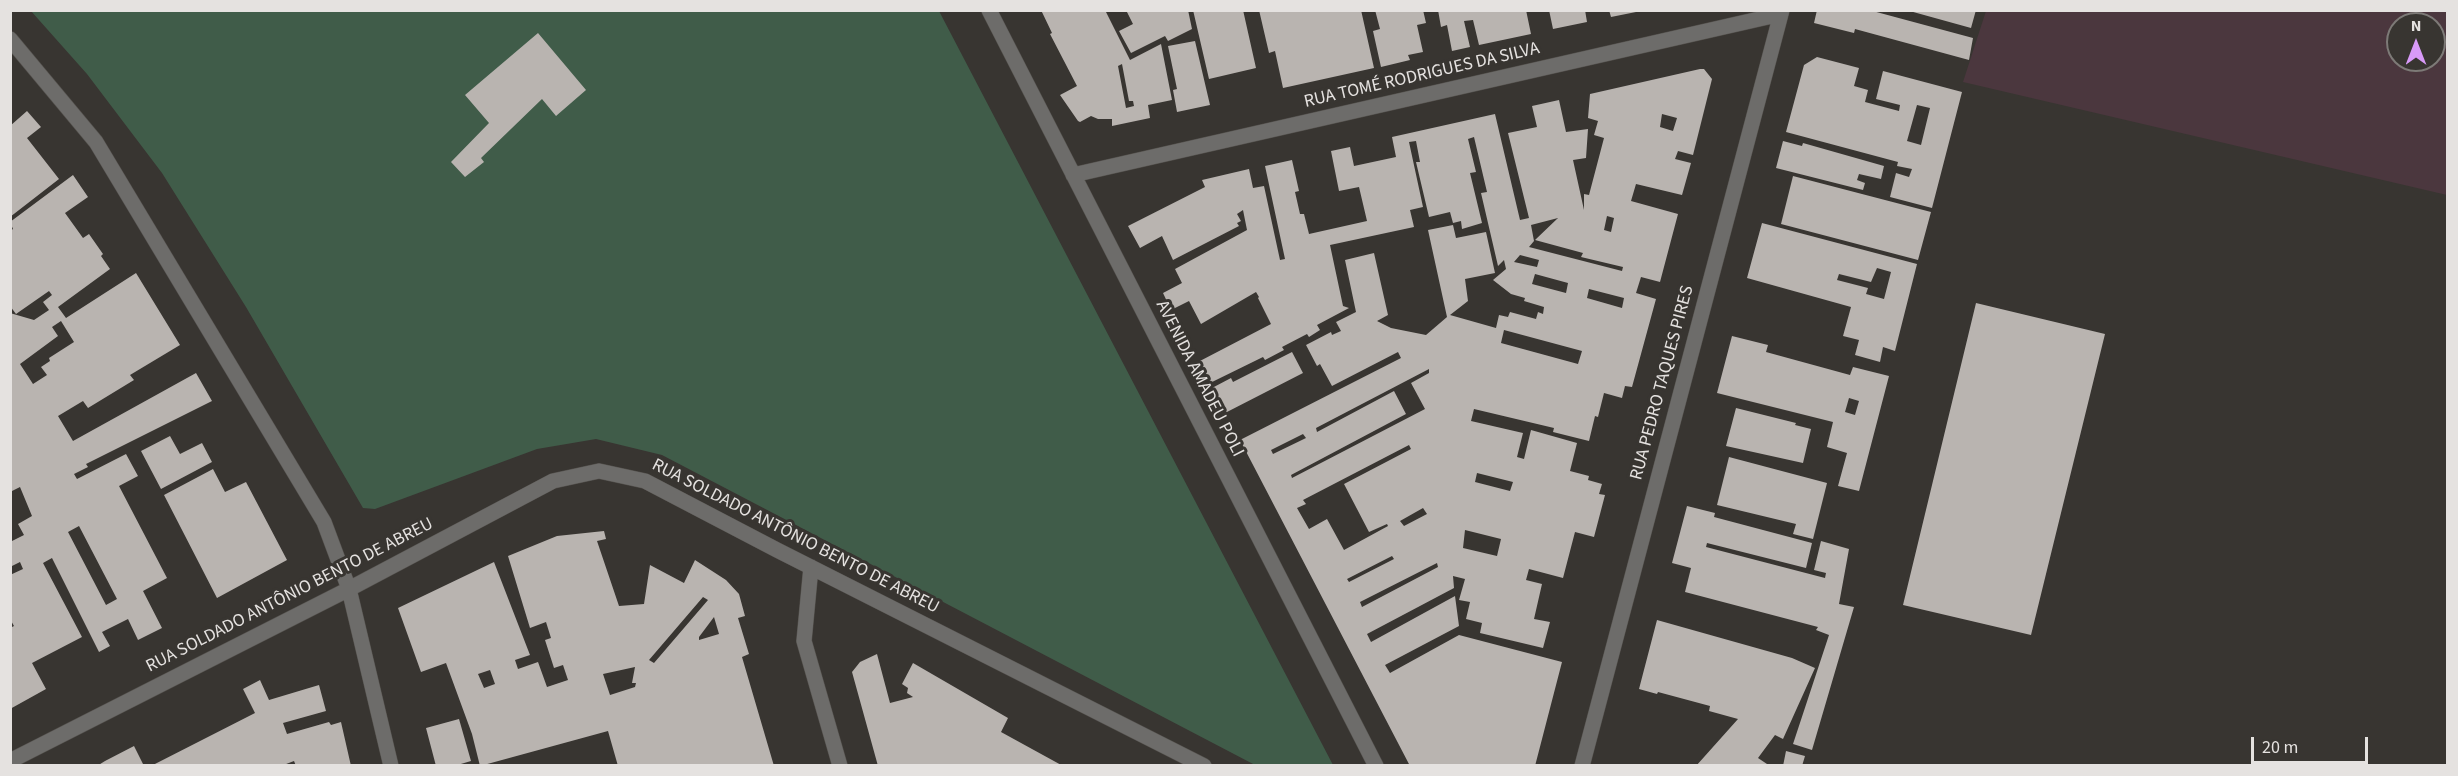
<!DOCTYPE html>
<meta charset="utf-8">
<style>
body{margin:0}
#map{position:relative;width:2458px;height:776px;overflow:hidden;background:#383531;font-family:"Source Sans 3",sans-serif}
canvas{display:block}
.frame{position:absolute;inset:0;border:12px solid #e5e2e0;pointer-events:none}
.north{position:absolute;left:2386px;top:12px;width:60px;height:60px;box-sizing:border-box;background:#383531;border:2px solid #7d7a77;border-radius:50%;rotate:0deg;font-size:16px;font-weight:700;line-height:24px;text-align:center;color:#e5e2e0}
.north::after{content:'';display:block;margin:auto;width:21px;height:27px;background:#d89af8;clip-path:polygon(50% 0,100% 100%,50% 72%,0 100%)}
.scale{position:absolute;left:2251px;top:737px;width:117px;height:27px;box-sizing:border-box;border:3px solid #e5e2e0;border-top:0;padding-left:8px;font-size:18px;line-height:21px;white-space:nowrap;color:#e5e2e0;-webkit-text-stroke:4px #383531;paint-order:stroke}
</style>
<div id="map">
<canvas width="2458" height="776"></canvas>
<div class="frame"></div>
<div class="north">N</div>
<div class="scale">20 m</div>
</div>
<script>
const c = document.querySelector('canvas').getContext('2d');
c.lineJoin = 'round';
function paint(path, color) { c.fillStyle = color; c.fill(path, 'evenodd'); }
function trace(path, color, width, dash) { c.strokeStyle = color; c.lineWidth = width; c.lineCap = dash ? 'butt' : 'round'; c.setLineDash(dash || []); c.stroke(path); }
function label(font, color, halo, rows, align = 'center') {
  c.font = font + ' "Source Sans 3",sans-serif'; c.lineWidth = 6; c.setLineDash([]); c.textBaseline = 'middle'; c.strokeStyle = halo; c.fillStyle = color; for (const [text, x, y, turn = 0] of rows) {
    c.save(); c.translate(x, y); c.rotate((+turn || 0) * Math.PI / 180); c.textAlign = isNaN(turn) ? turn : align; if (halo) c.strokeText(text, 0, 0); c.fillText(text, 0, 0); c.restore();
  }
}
paint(new Path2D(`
 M1986,11H2447V195L1963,82ZM2398,24H2434V60H2398Z`), '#4b373e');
paint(new Path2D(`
 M31,11H939L1333,765H1255L662,455L596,439L537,449L375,509L363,508L246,307L162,173L87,74Z`), '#405c49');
paint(new Path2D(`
 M1041,10H1105L1130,60L1161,44L1172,100L1148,105L1150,118L1112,126V119H1098L1091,116L1080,122L1078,121L1060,95L1077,86L1050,34L1052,33ZM1122,64L1129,101H1133L1134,106L1126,108L1118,66Z
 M1126,10H1188L1192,29L1168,41L1165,36L1131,53L1119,31L1133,24Z
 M1193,10H1243L1256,68L1209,79Z
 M1259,10H1361L1374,68L1283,88L1275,51L1269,53Z
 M1375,10H1423L1426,23L1417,25L1423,52L1408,55L1410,60L1381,67L1373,31L1380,29Z
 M1438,10H1526L1531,34L1479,45L1473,20L1464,21L1470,47L1452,51L1447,25L1441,27Z
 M1549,10H1585L1587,22L1553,29Z
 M1609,10H1636V12L1611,17Z
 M1817,10H1869L1973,38L1969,60L1855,29L1854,33L1814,23Z
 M1906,10H1976L1971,28Z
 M538,33L586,90L556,116L542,99L481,158L484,162L465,177L451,162L489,123L465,95Z
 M1195,41L1210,105L1177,112L1173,90L1177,89L1168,46Z
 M1817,57L1859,68L1854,86L1868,90L1865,102L1899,111L1900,105L1876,99L1883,71L1962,92L1932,208L1890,197L1896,173L1909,177L1912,169L1897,166L1898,162L1786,132L1804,65ZM1917,105L1930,108L1921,145L1907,141Z
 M1700,69H1704L1712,79L1693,155L1678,151L1675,159L1691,163L1682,195L1636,184L1631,201L1678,214L1660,282L1641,277L1636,293L1656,299L1632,387L1625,386L1622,398L1604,393L1598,417L1595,416L1589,441L1553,432L1554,428L1474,409L1471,421L1523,433L1517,457L1524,459L1531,430L1577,443L1570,471L1589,476L1588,480L1602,484L1599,494L1605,495L1594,537L1575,532L1563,578L1529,569L1526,580L1542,584L1534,619L1550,622L1543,648L1480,633L1482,623L1466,619L1470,602L1459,600L1465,579L1453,576L1454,588L1367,634L1371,642L1455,596L1459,626L1385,665L1390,673L1459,635L1562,662L1535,766H1410L1240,440L1401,358L1398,352L1332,386L1320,364L1317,366L1306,345L1331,332L1332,335L1341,331L1336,322L1356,312L1345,260L1374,253L1388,315L1377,321L1391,328L1426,335L1447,317L1428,230L1453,225L1456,238L1486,232L1495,273L1465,279L1468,301L1450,315L1496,328L1499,315L1508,317L1510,312L1536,319L1538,312L1543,314L1544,307L1524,301L1525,298L1511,294L1493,280L1506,269L1504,260L1498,266L1481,193L1487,192L1474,137L1468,139L1476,172L1470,173L1482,223L1462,229L1461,221L1453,223L1450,212L1429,217L1416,162H1420L1416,141L1409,142L1423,207L1410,210L1414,227L1330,245L1343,306L1349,308L1317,325L1320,330L1309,337L1307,334L1282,347L1284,350L1265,360L1263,357L1210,383L1198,362L1271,324L1258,298L1259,297L1256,292L1201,324L1189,301L1171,310L1163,293L1182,283L1175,269L1247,230L1243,210L1237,214L1241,221L1237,223L1239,226L1173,260L1162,236L1140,248L1128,226L1205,187L1202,180L1249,169L1253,188L1264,186L1280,260L1285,259L1265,166L1292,160L1299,191L1295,192L1300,214H1304L1309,234L1367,221L1359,187L1339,191L1331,151L1350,147L1354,166L1396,157L1392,137L1495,114L1520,220L1529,218L1508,133L1537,127L1532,106L1559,100L1566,132L1588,129L1586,158L1573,160L1584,210V194L1589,195L1604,138L1594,135L1598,121L1588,118L1590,94ZM1662,114L1677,118L1673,131L1660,127ZM1607,216L1614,218L1611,232L1604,230ZM1558,218L1535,240L1583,253L1581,257L1623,267L1622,271L1529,247L1534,241L1531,225ZM1520,255L1539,260L1537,267L1514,262ZM1535,274L1568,283L1566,293L1532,284ZM1589,289L1624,298L1622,308L1587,298ZM1504,330L1582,351L1578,364L1501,343ZM1429,369V373L1411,383L1425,409L1292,478L1291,475L1406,414L1394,391L1317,432L1316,428ZM1303,434L1306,438L1273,454L1271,450ZM1409,445L1411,449L1344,484L1369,532L1387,524L1388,526L1344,550L1327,519L1309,529L1297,508L1306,504L1303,500ZM1477,473L1513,482L1510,491L1475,482ZM1423,508L1427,514L1404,526L1400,521ZM1465,530L1501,539L1497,556L1463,548ZM1392,556L1394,559L1349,582L1347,579ZM1437,563L1438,567L1362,607L1360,602Z
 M27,111L41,127L27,138L59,179L10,217V126Z
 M1783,141L1802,146L1803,143L1884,166L1881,179L1859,174L1857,180L1865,183L1863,190L1776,168Z
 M73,175L88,197L65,213L83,238L89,234L103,254L101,256L110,269L58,307L66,318L136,273L180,345L130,375L134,380L88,408L83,401L58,416L73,441L196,373L212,401L86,464L88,467L74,474L77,479L126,454L138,476L119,486L167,578L143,591L162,628L138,640L128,619L102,632L110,646L99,652L52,558L43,563L82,637L32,663L46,689L10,709V628L14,626L10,619V575L23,569L20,562L10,567V542L24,535L18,524L32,516L20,487L10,492V313L34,320L49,310L43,302L52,295L49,291L16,314L10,306V231L13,229L10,222ZM61,321L74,342L49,358L50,361L41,367L47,375L33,384L20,364L58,336L52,327ZM79,526L117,599L106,605L68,532Z
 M1793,176L1931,212L1918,260L1781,224Z
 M1762,223L1917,264L1895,351L1883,347L1880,362L1855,355L1859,340L1843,336L1851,307L1747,278ZM1877,268L1891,272L1884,299L1866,294L1868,288L1837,280L1839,274L1871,282Z
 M1976,303L2105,334L2031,635L1903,605Z
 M1732,336L1768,345L1766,352L1850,375L1853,367L1889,376L1859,491L1838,486L1847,453L1827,447L1833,422L1717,393ZM1849,398L1859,401L1855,415L1845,412Z
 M1292,352L1303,373L1225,413L1212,388L1231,378L1233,382Z
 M1736,408L1796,423L1795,425L1811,429L1803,463L1726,446Z
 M170,436L180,454L202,443L212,462L161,489L141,451Z
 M1729,457L1827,483L1813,539L1793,534L1796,524L1717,505Z
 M213,469L225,492L246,482L287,560L217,598L164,495Z
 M1687,506L1715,513L1714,517L1812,543L1806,568L1707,543L1706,547L1825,578L1826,573L1814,570L1821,541L1849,549L1839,604L1854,607L1812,750L1793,744L1829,635L1816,630L1818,627L1685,592L1691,568L1672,563Z
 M604,531L606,539L597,541L619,606L644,604L650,565L684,583L695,560L726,580L739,594L745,616L738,618L749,654L742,657L774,766H618L608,731L480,766L472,734L446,663L421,672L398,608L494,562L530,655L515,660L518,669L538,662L547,687L568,680L563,665L554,668L545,640L551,638L546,622L530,628L508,556L557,536ZM703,597L708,600L654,663L649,660ZM714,617L719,634L699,640V637ZM635,667L632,683H636L635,687L610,695L603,674ZM490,670L495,684L484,688L478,674Z
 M1657,620L1792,658L1815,668L1783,739L1775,735L1758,758L1770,766H1696L1738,719L1709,711L1710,706L1658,692L1657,694L1639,689Z
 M877,654L890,703L913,697L907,693L908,688L902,684L913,663L1008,718L1001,732L1063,766H878L852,672L860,662Z
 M260,680L269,700L319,685L326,711L283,723L287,734L329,722L331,725L341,722L351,766H296L294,761L281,766H151L255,713L243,689Z
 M459,719L471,761L454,766H436L426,728Z
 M134,746L144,766H97L105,761Z
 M1786,751L1805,756L1802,766H1783Z`), '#b9b4b0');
const minor = new Path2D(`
 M989,10L1376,766
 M10,39L96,142L324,522L349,589L391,766
 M1073,175L1781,14
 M811,567L804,641L840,766
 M10,761L349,589L553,481L599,471L645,481L777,550L1204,766
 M1582,766L1782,10`);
trace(minor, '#54514d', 16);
trace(minor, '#6d6c6a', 15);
label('18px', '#e5e2e0', '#383531', [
 ["RUA TOMÉ RODRIGUES DA SILVA",1422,76,-13],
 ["AVENIDA AMADEU POLI",1199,379,63],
 ["RUA PEDRO TAQUES PIRES",1663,383,-75],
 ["RUA SOLDADO ANTÔNIO BENTO DE ABREU",795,537,27],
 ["RUA SOLDADO ANTÔNIO BENTO DE ABREU",290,596,-27]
]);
</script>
